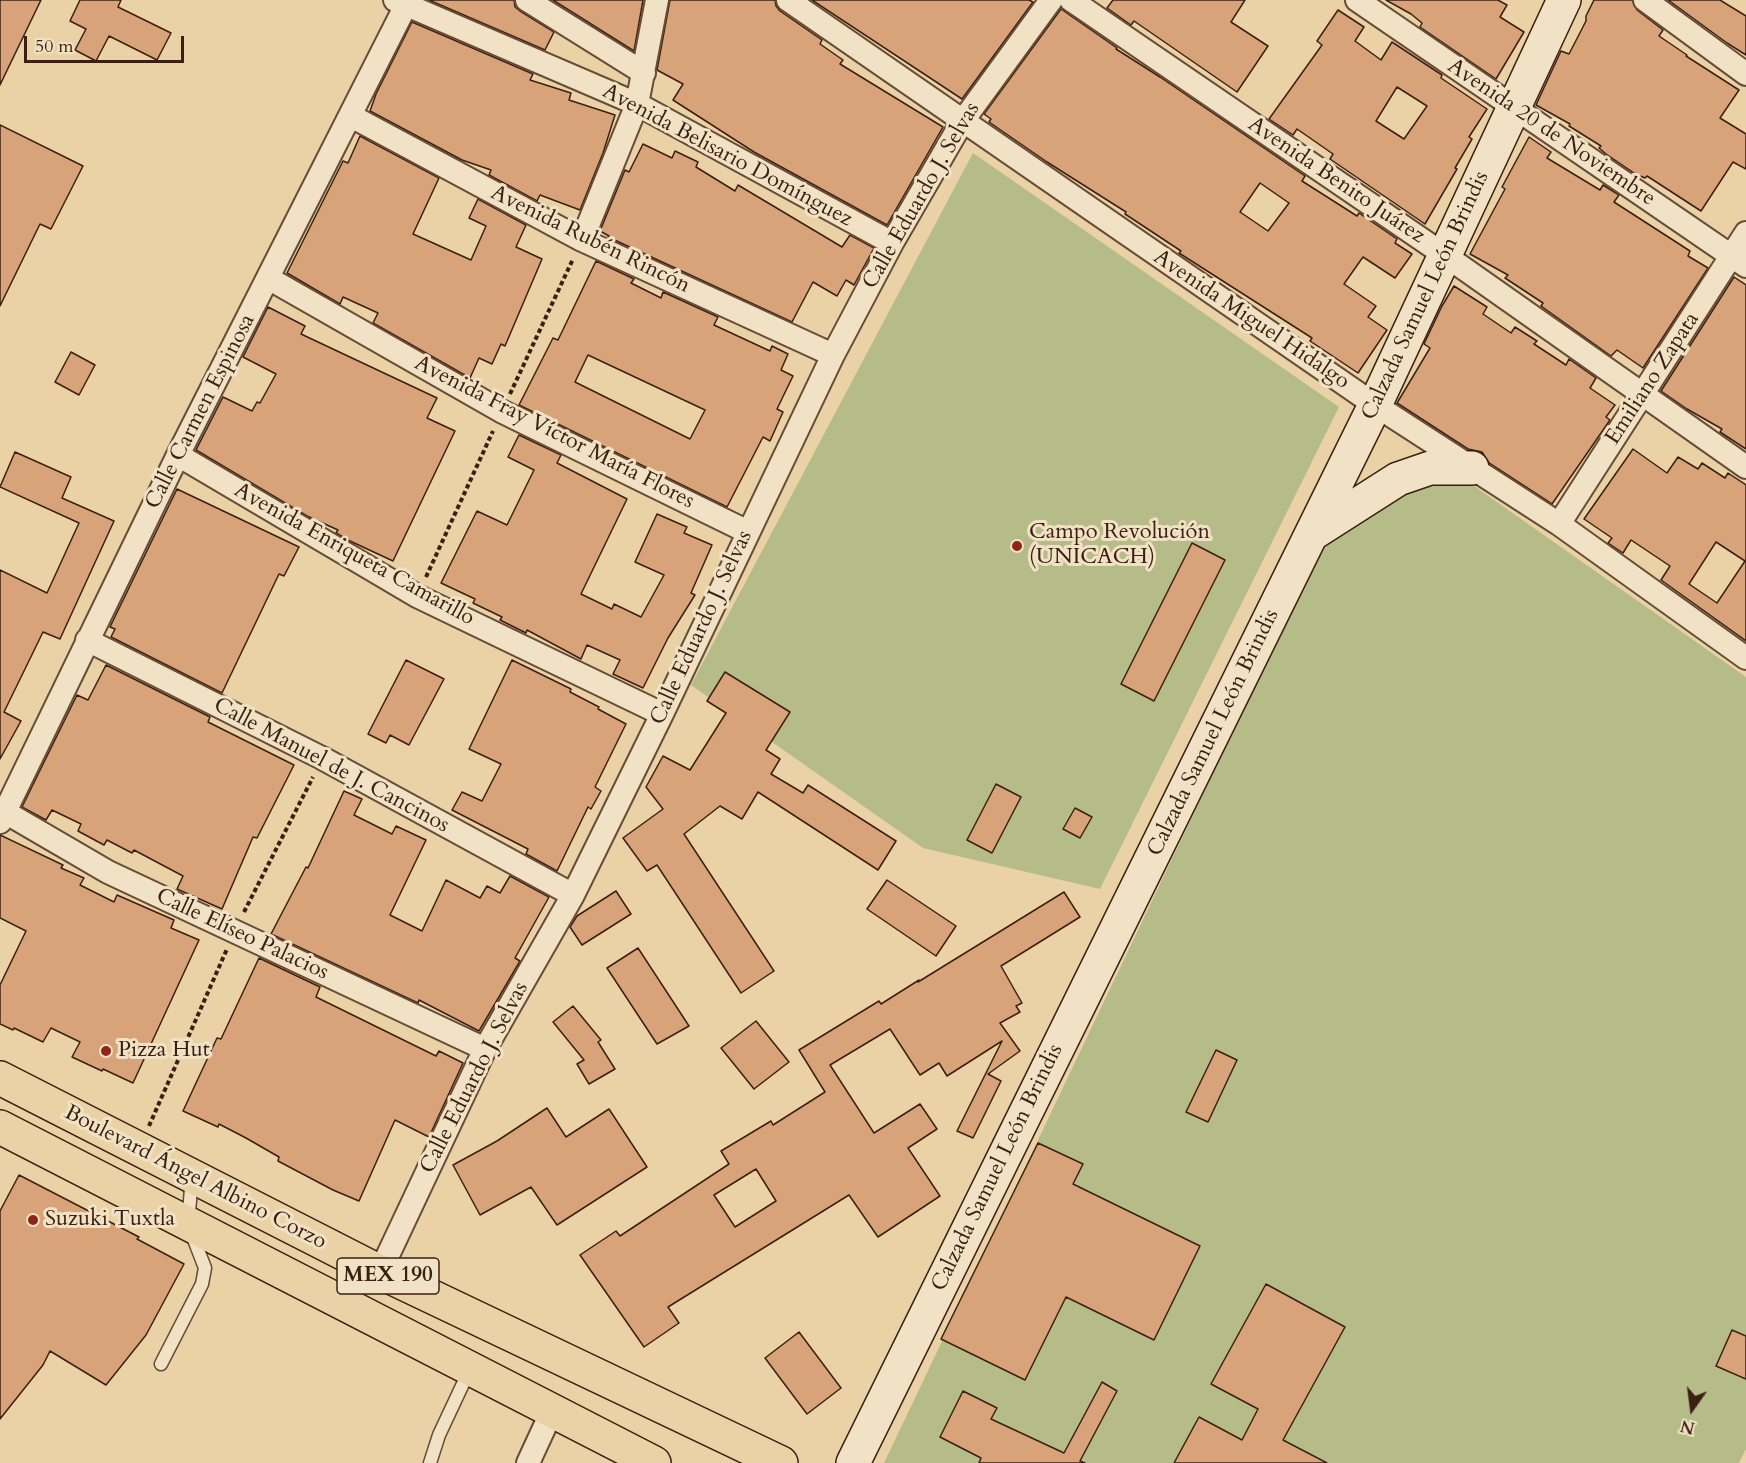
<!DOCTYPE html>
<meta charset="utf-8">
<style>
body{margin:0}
#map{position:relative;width:1746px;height:1463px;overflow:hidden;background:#ead2a6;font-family:Cardo,serif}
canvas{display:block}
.north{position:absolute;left:1662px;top:1379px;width:60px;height:60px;-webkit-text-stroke:4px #f1e2c5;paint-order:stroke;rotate:194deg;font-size:16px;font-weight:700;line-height:24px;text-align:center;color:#3b2012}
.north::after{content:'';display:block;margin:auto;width:21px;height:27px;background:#3b2012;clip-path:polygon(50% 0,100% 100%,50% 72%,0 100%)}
.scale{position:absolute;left:24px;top:36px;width:160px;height:27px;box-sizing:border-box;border:3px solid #3b2012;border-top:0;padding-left:8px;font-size:18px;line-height:21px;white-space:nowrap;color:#3b2012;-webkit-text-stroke:4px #f1e2c5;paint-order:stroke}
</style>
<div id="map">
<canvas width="1746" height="1463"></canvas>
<div class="north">N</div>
<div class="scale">50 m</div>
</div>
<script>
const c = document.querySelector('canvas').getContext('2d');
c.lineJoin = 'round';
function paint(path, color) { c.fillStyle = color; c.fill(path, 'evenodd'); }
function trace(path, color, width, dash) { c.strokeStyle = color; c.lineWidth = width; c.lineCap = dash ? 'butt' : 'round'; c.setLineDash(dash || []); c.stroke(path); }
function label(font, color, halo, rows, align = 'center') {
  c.font = font + ' Cardo,serif'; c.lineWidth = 6; c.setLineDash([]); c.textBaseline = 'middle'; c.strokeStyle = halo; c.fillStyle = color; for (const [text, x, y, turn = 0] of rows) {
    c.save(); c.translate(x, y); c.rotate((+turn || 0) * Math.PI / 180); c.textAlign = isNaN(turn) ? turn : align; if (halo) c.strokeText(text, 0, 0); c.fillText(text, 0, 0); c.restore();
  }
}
paint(new Path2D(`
 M973,153L1339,407L1100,889L923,848L691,685Z
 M1467,481L1746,677V1449L1739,1463H884L1325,538L1403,488Z`), '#b5bc88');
const building = new Path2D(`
 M0,0H41L0,85Z
 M80,0H121L118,7L171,33L157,60L109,36L96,61L75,50L86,29L70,21Z
 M429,0H514L515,7L520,11L554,32L545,50Z
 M553,0H643L634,51Z
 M670,0H775L776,6L780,11L822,40L820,44L843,60L840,64L943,127L887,225L754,152L673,100L683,84L657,70Z
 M812,0H1029L1033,2L962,99Z
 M1113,0H1245L1231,22L1268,46L1237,92L1134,21L1131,25L1107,8Z
 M1386,0H1498L1507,5L1500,17L1524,32L1496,79L1420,27L1422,23L1411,14Z
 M1594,0H1632L1637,10L1663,30L1659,36L1687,55L1686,56L1739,90L1720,118L1746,134V169L1733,162L1701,211L1647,176L1645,178L1634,173L1606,154L1599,148L1601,146L1569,126L1570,124L1536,105L1561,51L1569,54L1586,21V16Z
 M1668,0H1720L1746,16V55L1727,43Z
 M1061,9L1117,48L1116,49L1160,77L1305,176L1302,181L1357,216L1359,213L1397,239L1395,243L1412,254L1395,278L1363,257L1344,284L1376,306L1368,317L1387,330L1358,373L1310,341L1312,338L1179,253L1181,251L1125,214L1126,212L1047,162L989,122L991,119L984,114ZM1260,183L1289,203L1268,231L1240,212Z
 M1338,10L1364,27L1355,41L1381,60L1392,42L1442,75L1441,78L1487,109L1469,137L1472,139L1455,168L1457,169L1425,224L1330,159L1333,154L1297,129L1293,135L1269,119L1322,45L1317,41ZM1397,87L1427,106L1404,139L1376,121Z
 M412,22L533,74L530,80L571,93L569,100L615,115L603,153L580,210L540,195L537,201L489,175L491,170L462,160L370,111L376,94Z
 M0,125L83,166L51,229L40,224L0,306Z
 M360,136L439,178L413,234L471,260L486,226L469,218L478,199L526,225L516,247L542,259L505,346L501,344L492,364L479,358L470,378L373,323L378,313L343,297L340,304L287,273L343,161L348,163Z
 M1529,137L1551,152L1547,158L1600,190L1603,185L1619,195L1614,202L1690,251L1688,256L1708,268L1643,368L1617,350L1611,356L1541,306L1543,303L1505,278L1508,275L1470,254L1505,189L1502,187Z
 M643,144L672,158L675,151L698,162L696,167L735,191L738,185L842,247L850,235L874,248L854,285L846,280L837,296L813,282L792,322L608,237L609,236L600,231L625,170L629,172Z
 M596,261L634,279L631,283L661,298L663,292L718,317L714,325L770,351L772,346L788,354L781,370L793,376L777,409L783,412L770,441L763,437L727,507L519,405L553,338L558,340ZM588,355L705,410L690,439L575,382Z
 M1734,277L1746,285V449L1720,432L1722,429L1687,409L1661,391Z
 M1454,286L1487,307L1483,314L1511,333L1515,327L1537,341L1534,344L1566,365L1569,359L1596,378L1590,388L1615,405L1606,417L1610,420L1552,504L1489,463L1482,452L1468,449L1397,403L1430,348L1424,344L1442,306Z
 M268,307L305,326L301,334L437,398L427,418L455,431L393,561L350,541L336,533L338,530L307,516L196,450L223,397L252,411L257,402L260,403L276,374L243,357Z
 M71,352L95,365L79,395L55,382Z
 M519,435L561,455L557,463L627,499L581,594L612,609L614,604L641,617L664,575L635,562L657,514L687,527L684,533L712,545L691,593L695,595L668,638L643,688L613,674L620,660L587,645L581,659L527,630L526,633L500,620L502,617L473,603L475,599L441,583L477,511L507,525L534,470L508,457Z
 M1633,449L1667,473L1678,457L1698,469L1702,463L1725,478L1728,473L1746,485V641L1661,580L1670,566L1631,540L1623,553L1608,543L1612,538L1584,519ZM1716,542L1745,561L1717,603L1689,584Z
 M15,452L71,477L62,498L114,521L60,639L43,632L4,712L21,721L0,759V570L47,593L79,523L0,487Z
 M177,489L299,547L284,576L279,574L222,693L111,637L115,629L110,627Z
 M1192,543L1225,560L1154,701L1121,684Z
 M406,660L444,679L409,745L390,735L386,743L368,734Z
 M512,660L571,689L570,692L599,707L598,709L626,724L595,787L601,791L591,809L588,807L557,871L526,854L528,849L452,810L462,792L482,801L501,764L469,749Z
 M106,665L210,717L208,722L294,765L257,838L253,837L222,909L177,889L183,876L134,850L132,853L107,840L104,845L78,831L81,824L52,810L46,820L22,807L77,695L88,700Z
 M725,672L790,712L766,750L780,759L771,774L803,793L808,785L896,841L878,870L758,792L742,819L720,806L684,834L774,971L741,993L657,865L647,871L623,838L663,809L646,787L663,756L690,770L726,713L707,701Z
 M996,784L1021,797L992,853L967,840Z
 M344,791L362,799L354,815L392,834L396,826L426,840L390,915L422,931L446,880L480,898L487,886L500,893L510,876L549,897L515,958L520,961L479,1031L419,1000L418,1003L271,934L306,867L308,868Z
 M1075,808L1092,817L1080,838L1063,829Z
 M0,835L63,865L61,868L84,878L80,885L114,902L117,895L174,920L171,928L199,940L133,1083L103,1069L102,1071L72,1057L80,1042L51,1028L43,1042L14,1028L13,1030L0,1024V985L26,931L0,918Z
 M887,880L956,926L936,956L867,909Z
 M616,891L631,914L582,945L570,927L577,916Z
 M1064,892L1080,917L1001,966L1022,1003L1016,1006L1020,1012L1000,1023L1020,1051L988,1074L1001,1081L973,1138L957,1131L1002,1041L947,1076L939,1063L920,1075L890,1029L830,1065L874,1133L920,1104L937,1129L908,1148L940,1196L878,1237L849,1195L668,1307L679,1323L644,1347L580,1255L616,1231L620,1236L729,1164L721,1151L771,1121L773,1125L825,1092L799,1050L879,1001L881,1004L919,980L918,982ZM756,1169L776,1201L735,1227L714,1195Z
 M638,948L689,1026L657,1044L607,968Z
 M259,958L320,987L316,997L436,1056L439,1051L463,1063L429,1137L395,1120L359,1201L333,1190L278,1161L279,1157L246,1138L219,1124L218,1127L183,1111L217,1038L221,1039Z
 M573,1006L601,1040L598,1042L615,1069L589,1084L577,1064L584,1060L553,1022Z
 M756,1021L789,1062L754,1089L721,1048Z
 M1216,1050L1237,1060L1208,1122L1186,1112Z
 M547,1108L566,1137L609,1109L647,1167L557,1225L531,1187L480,1215L453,1165L497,1141Z
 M1038,1143L1083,1164L1073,1184L1200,1246L1154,1340L1066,1297L1025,1380L941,1339Z
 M19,1175L139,1237L137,1239L184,1264L146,1335L106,1385L50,1351L43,1365L0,1419V1211Z
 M1266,1284L1345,1327L1283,1440L1327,1463H1174L1199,1417L1242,1440L1258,1409L1211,1384Z
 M1732,1330L1746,1336V1379L1716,1366Z
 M799,1332L841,1388L807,1414L765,1358Z
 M1102,1382L1117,1391L1080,1461L1085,1463H979L981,1458L940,1437L963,1391L997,1408L991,1419L1064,1453Z`);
paint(building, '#d8a379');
trace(building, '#3b2012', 1.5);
const lane = new Path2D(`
 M161,1364L202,1284L205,1268L188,1224L192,1177
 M430,1463L439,1435L469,1371`);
const street = new Path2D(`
 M395,0L637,104L892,243
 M527,0L644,73
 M788,0L1375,405L1559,524L1746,658
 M1071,0L1446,256L1746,467
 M1357,0L1746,266
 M1645,0L1746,74
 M351,116L582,240L833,355
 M582,240L637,104L657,0
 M268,278L501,411L748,532
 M178,455L417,596L662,714
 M1559,524L1746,233
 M87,640L322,758L573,895
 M5,812L108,872L485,1049
 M0,822L178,455L406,5
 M380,1272L485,1049L573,895L662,714L833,355L892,243L962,122L1051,0
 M528,1463L552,1411`);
const secondary = new Path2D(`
 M1315,532L1398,479L1430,468H1472
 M853,1463L1375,405L1564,0`);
const primary = new Path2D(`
 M0,1078L380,1272L781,1463
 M0,1127L654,1463`);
trace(lane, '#674c37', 15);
trace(street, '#674c37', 26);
trace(secondary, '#3b2012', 36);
trace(primary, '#3b2012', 36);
trace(new Path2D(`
 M510,394L573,259
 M426,577L493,431
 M244,912L313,777
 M149,1126L227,949`), '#3b2012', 4, [4.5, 3]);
trace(lane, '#f1e2c5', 12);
trace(street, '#f1e2c5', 22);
trace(secondary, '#f1e2c5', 33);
trace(primary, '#ead2a6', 33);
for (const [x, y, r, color] of [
 [1017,546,6,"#8f2418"],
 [106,1051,6,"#8f2418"],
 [33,1220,6,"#8f2418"]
]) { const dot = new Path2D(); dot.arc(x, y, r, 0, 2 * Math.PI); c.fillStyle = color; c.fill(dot); trace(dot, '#f1e2c5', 2); }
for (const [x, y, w] of [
 [388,1276,102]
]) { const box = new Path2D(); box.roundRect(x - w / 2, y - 18, w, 36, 4.5); c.fillStyle = '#f1e2c5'; c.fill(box); trace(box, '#3b2012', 1.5); }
label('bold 21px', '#3b2012', null, [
 ["MEX 190",388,1276]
]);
label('22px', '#3b2012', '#f1e2c5', [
 ["Avenida 20 de Noviembre",1551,133,34],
 ["Avenida Belisario Domínguez",727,156,28],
 ["Avenida Benito Juárez",1336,181,34],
 ["Calle Eduardo J. Selvas",922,196,-60],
 ["Avenida Rubén Rincón",590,240,26],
 ["Calzada Samuel León Brindis",1426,296,-65],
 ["Avenida Miguel Hidalgo",1251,320,34],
 ["Emiliano Zapata",1653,379,-57],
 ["Calle Carmen Espinosa",201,412,-63],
 ["Avenida Fray Víctor María Flores",554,433,27],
 ["Avenida Enriqueta Camarillo",354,555,29],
 ["Calle Eduardo J. Selvas",702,628,-65],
 ["Calzada Samuel León Brindis",1214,733,-64],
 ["Calle Manuel de J. Cancinos",331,766,28],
 ["Calle Elíseo Palacios",242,935,25],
 ["Calle Eduardo J. Selvas",475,1078,-63],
 ["Calzada Samuel León Brindis",998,1168,-64],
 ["Boulevard Ángel Albino Corzo",195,1178,27]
]);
label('22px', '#3b2012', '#f1e2c5', [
 ["Campo Revolución",1029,533],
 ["(UNICACH)",1029,558],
 ["Pizza Hut",118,1051],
 ["Suzuki Tuxtla",45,1220]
], 'left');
</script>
